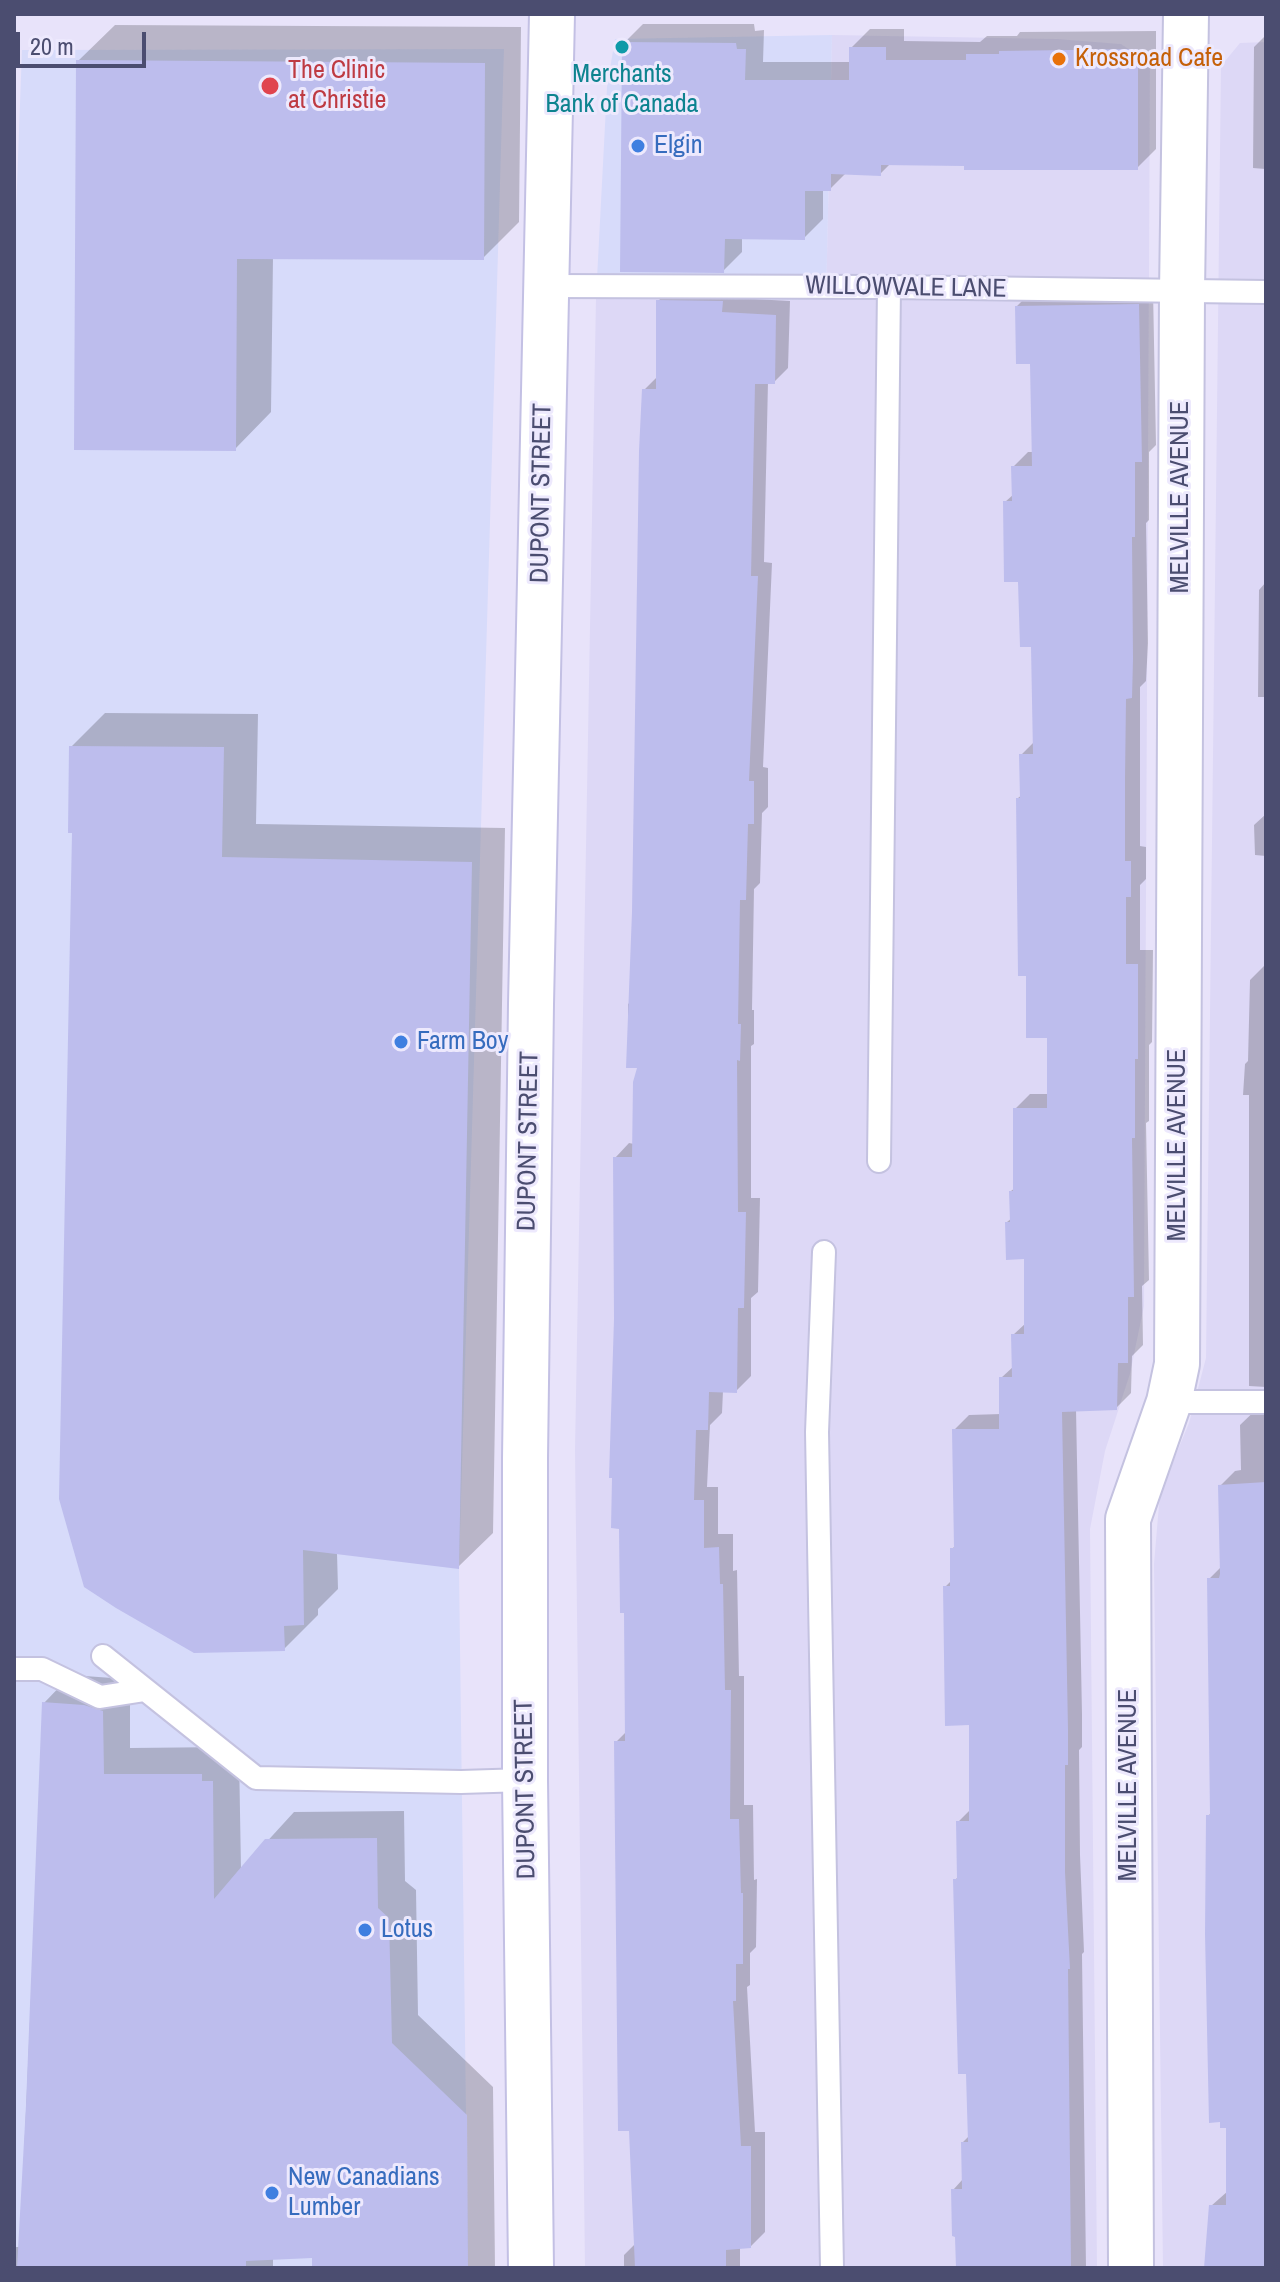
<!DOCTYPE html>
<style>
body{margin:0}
#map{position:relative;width:1280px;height:2282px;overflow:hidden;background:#e8e3fa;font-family:"Archivo Narrow",sans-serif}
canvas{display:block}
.frame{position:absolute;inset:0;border:16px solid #4b4d70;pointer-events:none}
.scale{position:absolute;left:16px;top:32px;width:130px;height:36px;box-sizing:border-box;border:4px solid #4b4d70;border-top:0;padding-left:10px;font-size:24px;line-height:28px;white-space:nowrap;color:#4b4d70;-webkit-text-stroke:6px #ede9fd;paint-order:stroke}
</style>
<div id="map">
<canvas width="1280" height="2282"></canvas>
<div class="frame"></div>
<div class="scale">20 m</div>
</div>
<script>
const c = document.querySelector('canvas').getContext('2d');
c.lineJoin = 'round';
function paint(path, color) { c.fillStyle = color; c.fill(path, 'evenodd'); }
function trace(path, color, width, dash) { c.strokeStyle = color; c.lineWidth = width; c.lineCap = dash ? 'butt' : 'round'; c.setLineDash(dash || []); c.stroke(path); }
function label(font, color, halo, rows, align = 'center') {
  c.font = font + ' "Archivo Narrow",sans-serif'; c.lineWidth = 6; c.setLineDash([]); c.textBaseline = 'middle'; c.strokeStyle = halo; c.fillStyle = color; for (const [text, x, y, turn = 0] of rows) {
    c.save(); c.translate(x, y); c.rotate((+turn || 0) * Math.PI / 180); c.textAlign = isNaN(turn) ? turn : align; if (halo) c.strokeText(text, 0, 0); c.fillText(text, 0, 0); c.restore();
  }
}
paint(new Path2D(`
 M832,35L1058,39L1121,44L1150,63L1144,1306L1130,1374L1105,1451L1090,1529L1097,2268H585L575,1450L596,298L826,300Z
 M1266,42V2268H1163L1154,1564L1160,1493L1189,1423L1206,1358L1221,66L1240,43Z`), '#ddd8f6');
paint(new Path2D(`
 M832,35L826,300L596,298L607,87L615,39Z
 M504,49L459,1569L468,2268H14V266L22,50Z`), '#d7dbfa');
paint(new Path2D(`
 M643,24H754L755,31L764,30L763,62H851V48L870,29H904V41L980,42L987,36H1017L1020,32L1156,31V149L1137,168L891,163L880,174L846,173L830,189H823V219L804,238L742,237V252L723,271L624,43Z
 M115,25L521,27L519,222L483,258L273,257L271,412L235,449L78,61Z
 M1266,35V184L1265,169L1253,168L1254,47Z
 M673,287H736V298L790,301L788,368L774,382H768L764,562L772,563L763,767L768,768V807L762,813L760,883L754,889L752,1010H754V1044L751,1046V1198H760L758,1292L751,1298V1376L736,1391H723L722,1413L710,1425L707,1487H718V1534H733V1571L737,1570L739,1676H744V1805H753L754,1880L757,1879L756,1947L750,1953V1985L747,1987L755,2132H765V2232L751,2246L740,2247V2268H624V2255L636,2243L616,1742L627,1731L626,1611L621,1527L615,1158L629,1143L634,1144L640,1066H628V1004L632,1001L644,390L658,376V301Z
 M1153,290L1156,445L1149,452V520L1146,523L1148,643L1146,681L1140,687V846L1146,847V879L1140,885V950H1153L1152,1042L1149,1045V1121L1146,1123L1149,1280L1142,1286L1143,1345L1132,1356L1131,1393L1116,1408L1076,1409L1082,1714V1747L1079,1750L1080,1855L1084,1952L1082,1954L1086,2268H959L953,2190L963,2179V2142L969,2136L968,2072L955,1880L959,1876L958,1822L971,1809V1723L945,1587L952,1580V1549L956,1545L954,1430L969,1415L1001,1414V1378L1014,1366L1013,1335L1026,1323V1257L1007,1222L1012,1218L1011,1191L1015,1188V1109L1030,1094H1049V1036L1027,974L1018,798L1022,795L1021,755L1035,741L1033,645L1005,502L1014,494L1013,467L1028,452H1033L1032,362L1017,306L1032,291Z
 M1266,582V734L1265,697H1258L1259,590Z
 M105,713L258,714L256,824L505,828L493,1533L458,1567L337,1553L338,1589L318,1609V1615L284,1649L74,831L71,747Z
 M1266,814V1387L1249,1386V1095H1243L1245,1064L1248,1061L1250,980L1264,966L1265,945L1266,856L1255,855L1254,825Z
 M1264,1402L1266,2268H1206L1211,2206L1228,2191V2126L1208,1816L1212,1812L1209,1579L1222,1566L1220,1486L1235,1471L1241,1470L1240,1425Z
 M71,1675L112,1678L130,1684V1748L228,1747L239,1754L241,1870L294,1812L404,1811L405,1881L416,1890L418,2015L493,2087L495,2268H314V2256L273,2258V2268H14V2247H20L44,1703Z`), '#0003');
paint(new Path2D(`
 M622,42L736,43L737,49H746L745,80H849V47H886V60H966V54H999V51L1138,49V170H964V166L881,165V176L831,174V191H805V240L725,239L724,273L620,272Z
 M76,60L485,63L484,260L237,259L236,451L74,450Z
 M656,300L723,301L722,312L776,315L775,384H755L751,576H758L749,781H754V824H748L746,900H740L738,1024H741L740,1061L737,1060L738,1212H746L744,1308H738L737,1393L709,1392L708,1430H696L694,1500H704V1548L719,1547L720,1584H723L725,1690H731L730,1819H739L741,1893H743V1964H736V2001H733L741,2146H751V2248L726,2250V2268H635L629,2131H618L614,1741H625L624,1613H620L619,1529L611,1528L612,1478H609L614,1319L613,1157H632L633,1082L637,1068H626L632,912L639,451L642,389H656Z
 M1139,304L1142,462H1135V537H1132L1133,659L1132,698L1126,699L1125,779V861H1131V897H1126V964H1138V1059H1135V1138H1132L1134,1297H1128V1363H1118L1117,1410L1062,1412L1068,1730V1765H1065V1872L1070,1969H1068L1071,2268H956L955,2237L952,2236L951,2189H962L961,2142H968L966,2074H958L953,1879H957L956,1821H969V1725L945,1726L943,1586H950V1548H954L952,1429H999V1377H1012L1011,1334H1024V1259L1006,1260L1005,1222H1010L1009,1191H1013V1108H1047V1038H1026V976H1018L1016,798H1020L1019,754H1033L1031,647H1020L1018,582H1004L1003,501H1012L1011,466H1032L1030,364H1016L1015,306Z
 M69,746L224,747L222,857L472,862L459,1569L303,1550L304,1625L284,1626L285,1651L194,1653L116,1608L84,1587L59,1499L72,833H68Z
 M1266,1482V2268H1204L1209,2205H1226V2128H1220V2122L1209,2123L1205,1934L1206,1815H1210L1207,1578H1219L1220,1574L1218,1485Z
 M42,1702L84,1705L103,1711L104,1774H202V1781H213L214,1899L265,1839L377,1838L378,1908L389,1918L392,2043L467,2115L468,2268H312V2258L246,2261V2268H17L26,2105Z`), '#bdbded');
const lane = new Path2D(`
 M546,286L889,287L1266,292
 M879,1161L889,287
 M824,1252L817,1432L832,2268
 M1169,1402H1266
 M103,1656L256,1778L461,1782L525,1780
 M14,1669H42L100,1697L145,1690`);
const street = new Path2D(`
 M1131,2268L1128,1519L1169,1402L1177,1364L1182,292L1186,14`);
const secondary = new Path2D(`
 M531,2268L525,1780V1458L531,1004L552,14`);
trace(lane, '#c4c2e0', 26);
trace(street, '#c4c2e0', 48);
trace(secondary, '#c3c0e4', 48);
trace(lane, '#fff', 22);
trace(street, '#fff', 44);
trace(secondary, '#fff', 44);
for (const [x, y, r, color] of [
 [622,47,8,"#0f9aa8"],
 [1059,59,8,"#e8710a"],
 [270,86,10,"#e0444e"],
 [638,146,8,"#3f7fe0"],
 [401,1042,8,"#3f7fe0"],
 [365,1930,8,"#3f7fe0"],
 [272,2193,8,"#3f7fe0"]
]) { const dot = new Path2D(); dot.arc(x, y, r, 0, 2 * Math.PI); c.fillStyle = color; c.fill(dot); trace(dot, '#ede9fd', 3); }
label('26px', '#c56008', '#ede9fd', [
 ["Krossroad Cafe",1075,59]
], 'left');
label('26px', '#be3a42', '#ede9fd', [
 ["The Clinic",288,71],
 ["at Christie",288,101]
], 'left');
label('26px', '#0d838f', '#ede9fd', [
 ["Merchants",622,75],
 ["Bank of Canada",622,105]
]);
label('26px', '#366cbe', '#ede9fd', [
 ["Elgin",654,146],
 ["Farm Boy",417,1042],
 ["Lotus",381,1930],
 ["New Canadians",288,2178],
 ["Lumber",288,2208]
], 'left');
label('26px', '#4b4d70', '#ede9fd', [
 ["WILLOWVALE LANE",906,288,1],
 ["DUPONT STREET",542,493,-89],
 ["MELVILLE AVENUE",1181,497,-90],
 ["DUPONT STREET",529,1141,-89],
 ["MELVILLE AVENUE",1178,1145,-90],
 ["MELVILLE AVENUE",1129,1785,-90],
 ["DUPONT STREET",526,1789,-91]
]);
</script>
